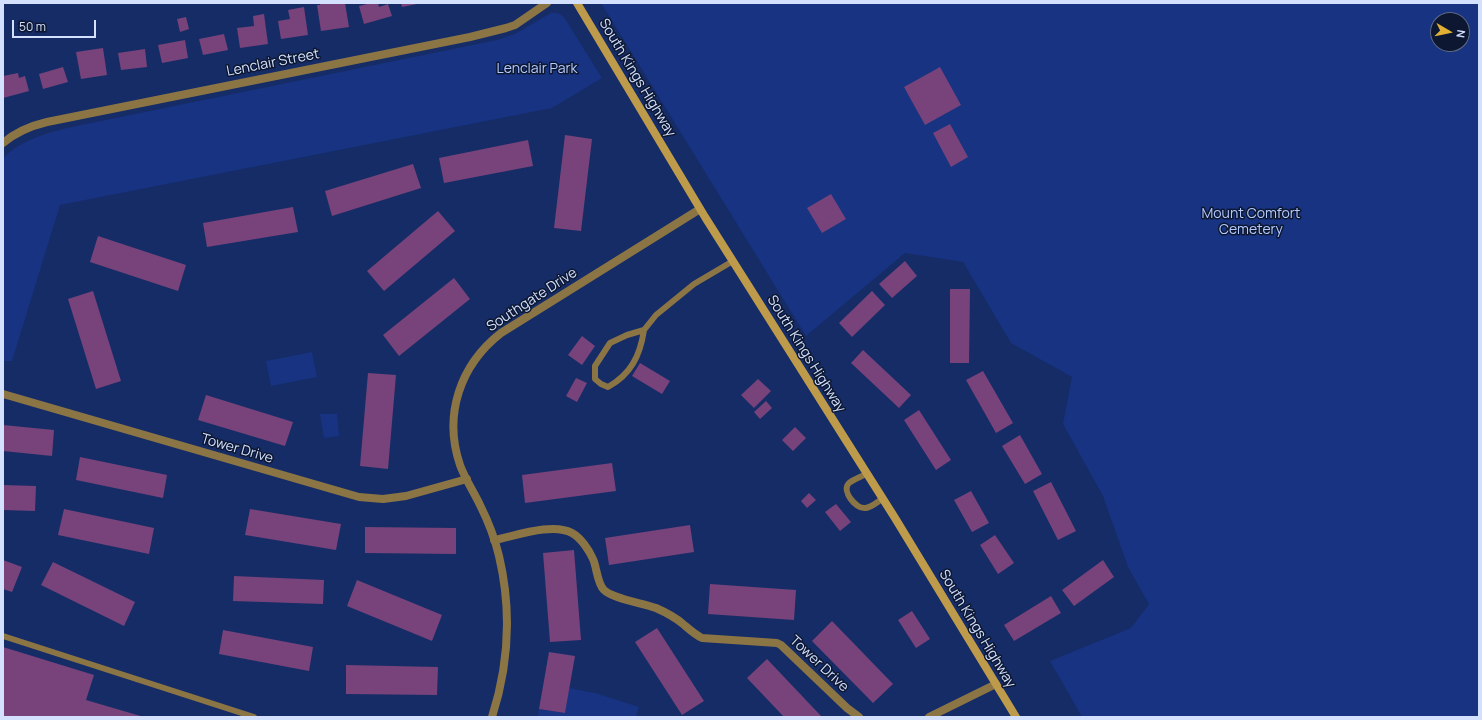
<!DOCTYPE html>
<style>
body{margin:0}
#map{position:relative;width:1482px;height:720px;overflow:hidden;background:#162c66;font-family:Manrope,sans-serif}
canvas{display:block}
.frame{position:absolute;inset:0;border:4px solid #d3e1fe;pointer-events:none}
.north{position:absolute;left:1430px;top:12px;width:40px;height:40px;box-sizing:border-box;background:#0d1731;border:1px solid #5c6883;border-radius:50%;rotate:99deg;font-size:11px;font-weight:700;line-height:16px;text-align:center;color:#d3e1fe}
.north::after{content:'';display:block;margin:auto;width:14px;height:18px;background:#e1af34;clip-path:polygon(50% 0,100% 100%,50% 72%,0 100%)}
.scale{position:absolute;left:12px;top:20px;width:84px;height:18px;box-sizing:border-box;border:2px solid #d3e1fe;border-top:0;padding-left:5px;font-size:12px;line-height:14px;white-space:nowrap;color:#d3e1fe;-webkit-text-stroke:3px #0d1731;paint-order:stroke}
</style>
<div id="map">
<canvas width="1482" height="720"></canvas>
<div class="frame"></div>
<div class="north">N</div>
<div class="scale">50 m</div>
</div>
<script>
const c = document.querySelector('canvas').getContext('2d');
c.lineJoin = 'round';
function paint(path, color) { c.fillStyle = color; c.fill(path, 'evenodd'); }
function trace(path, color, width, dash) { c.strokeStyle = color; c.lineWidth = width; c.lineCap = dash ? 'butt' : 'round'; c.setLineDash(dash || []); c.stroke(path); }
function label(font, color, halo, rows, align = 'center') {
  c.font = font + ' Manrope,sans-serif'; c.lineWidth = 3; c.setLineDash([]); c.textBaseline = 'middle'; c.strokeStyle = halo; c.fillStyle = color; for (const [text, x, y, turn = 0] of rows) {
    c.save(); c.translate(x, y); c.rotate((+turn || 0) * Math.PI / 180); c.textAlign = isNaN(turn) ? turn : align; if (halo) c.strokeText(text, 0, 0); c.fillText(text, 0, 0); c.restore();
  }
}
paint(new Path2D(`
 M601,3H1479V717H1082L1050,661L1131,628L1149,604L1128,567L1103,496L1063,424L1072,377L1011,343L963,262L905,253L806,336ZM1438,20H1462V44H1438Z
 M551,13H558L564,17L602,78L552,108L60,205L12,361H3V158C27,134 64,129 96,122L497,40L515,34Z
 M312,352L317,377L271,386L266,361Z
 M320,414H337L339,436L324,438Z
 M569,688L595,693L639,707L636,717H538L539,709L565,713Z`), '#173381');
paint(new Path2D(`
 M320,3H345L349,27L321,31L317,5H320Z
 M371,3H378L379,7L388,4L392,16L364,24L359,6Z
 M401,3H417V4L402,7Z
 M304,7L308,35L281,39L278,21L290,19L288,10Z
 M264,14L268,44L240,48L237,28L254,26L253,16Z
 M186,17L189,29L180,32L177,19Z
 M224,34L228,50L203,55L199,39Z
 M185,40L188,58L162,63L158,45Z
 M103,48L107,75L81,79L76,52Z
 M145,49L147,67L121,70L118,53Z
 M63,67L68,82L43,89L39,74Z
 M940,67L961,105L925,125L904,87Z
 M18,73L19,78L25,76L29,91L3,98V76Z
 M950,124L968,157L951,167L933,133Z
 M565,135L592,139L581,231L554,228Z
 M528,140L533,166L444,183L439,158Z
 M413,164L421,188L332,216L325,191Z
 M831,194L846,219L822,233L807,208Z
 M293,207L298,232L207,247L203,223Z
 M438,211L455,231L384,291L367,271Z
 M98,236L186,265L178,291L90,262Z
 M905,261L917,276L892,298L879,284Z
 M454,278L470,299L399,356L383,335Z
 M950,289H970L969,363H950Z
 M93,291L121,381L96,389L68,299Z
 M872,291L885,305L852,337L839,323Z
 M582,336L595,346L582,365L568,355Z
 M863,350L911,395L899,408L851,363Z
 M640,363L670,381L662,394L632,376Z
 M983,371L1013,423L996,433L966,380Z
 M368,373L396,375L388,469L360,466Z
 M576,378L587,383L577,402L566,396Z
 M758,379L771,391L754,408L741,395Z
 M206,395L293,422L285,446L198,420Z
 M766,401L772,408L760,419L754,412Z
 M919,410L951,460L936,470L904,420Z
 M3,425L54,430L52,456L3,451Z
 M795,427L806,438L793,451L782,440Z
 M1020,435L1042,474L1025,484L1002,446Z
 M80,457L167,475L163,498L76,480Z
 M612,463L616,491L525,503L522,475Z
 M1051,482L1076,531L1058,540L1033,491Z
 M3,485L36,486L35,511L3,510Z
 M971,491L989,523L972,532L954,500Z
 M809,493L816,500L807,508L801,501Z
 M836,504L851,522L840,531L825,512Z
 M64,509L154,528L149,554L58,535Z
 M250,509L341,524L336,550L245,535Z
 M690,525L694,552L609,565L605,538Z
 M365,527L456,528V554L365,553Z
 M995,535L1014,563L998,574L980,545Z
 M574,550L581,640L550,642L543,553Z
 M3,560L22,567L12,592L3,589Z
 M1103,560L1114,577L1074,606L1062,590Z
 M53,562L135,602L124,626L41,585Z
 M234,576L324,580L323,604L233,601Z
 M357,580L442,615L432,641L347,606Z
 M710,584L796,590L794,620L708,614Z
 M1051,596L1061,613L1014,641L1004,625Z
 M912,611L930,639L916,648L898,620Z
 M832,621L893,684L873,703L812,641Z
 M657,628L704,701L682,715L635,642Z
 M223,630L313,647L309,671L219,654Z
 M3,647L94,675L86,700L144,717H3Z
 M549,652L575,656L565,713L539,709Z
 M767,659L822,717H784L747,678Z
 M346,665L438,667L437,695L346,694Z`), '#77437a');
trace(new Path2D(`
 M644,330C640,356 631,374 608,387L601,384L595,379V366L610,343L627,335L644,330L656,315L694,284L733,261
 M866,474C861,477 854,479 849,483C841,491 856,509 865,508C871,508 877,502 882,499
 M3,636L254,717`), '#8b7545', 6);
trace(new Path2D(`
 M3,143C16,132 30,126 47,122L470,37L506,28L515,25L547,3
 M3,394L359,497L383,499L406,496L467,479
 M494,540C515,536 553,522 572,533C581,538 589,550 593,559C597,568 597,583 604,590C613,599 643,603 656,608C665,612 675,617 683,624C689,629 694,634 702,638L777,643L781,645L847,708L859,717
 M929,717L996,684`), '#8b7545', 8);
trace(new Path2D(`
 M492,717C509,664 512,611 499,556C495,539 488,521 480,505C474,492 465,479 460,465C443,415 460,365 501,333L700,209`), '#8b7545', 8);
trace(new Path2D(`
 M577,3L705,217L895,518L1016,717`), '#be9b4a', 8);
label('14px', '#d3e1fe', '#0d1731', [
 ["Lenclair Street",273,63,-11],
 ["South Kings Highway",637,78,59],
 ["Southgate Drive",532,300,-33],
 ["South Kings Highway",806,354,58],
 ["Tower Drive",237,449,16],
 ["South Kings Highway",977,629,59],
 ["Tower Drive",819,664,43]
]);
label('14px', '#b4cbfe', '#0d1731', [
 ["Lenclair Park",537,69],
 ["Mount Comfort",1251,214],
 ["Cemetery",1251,230]
]);
</script>
